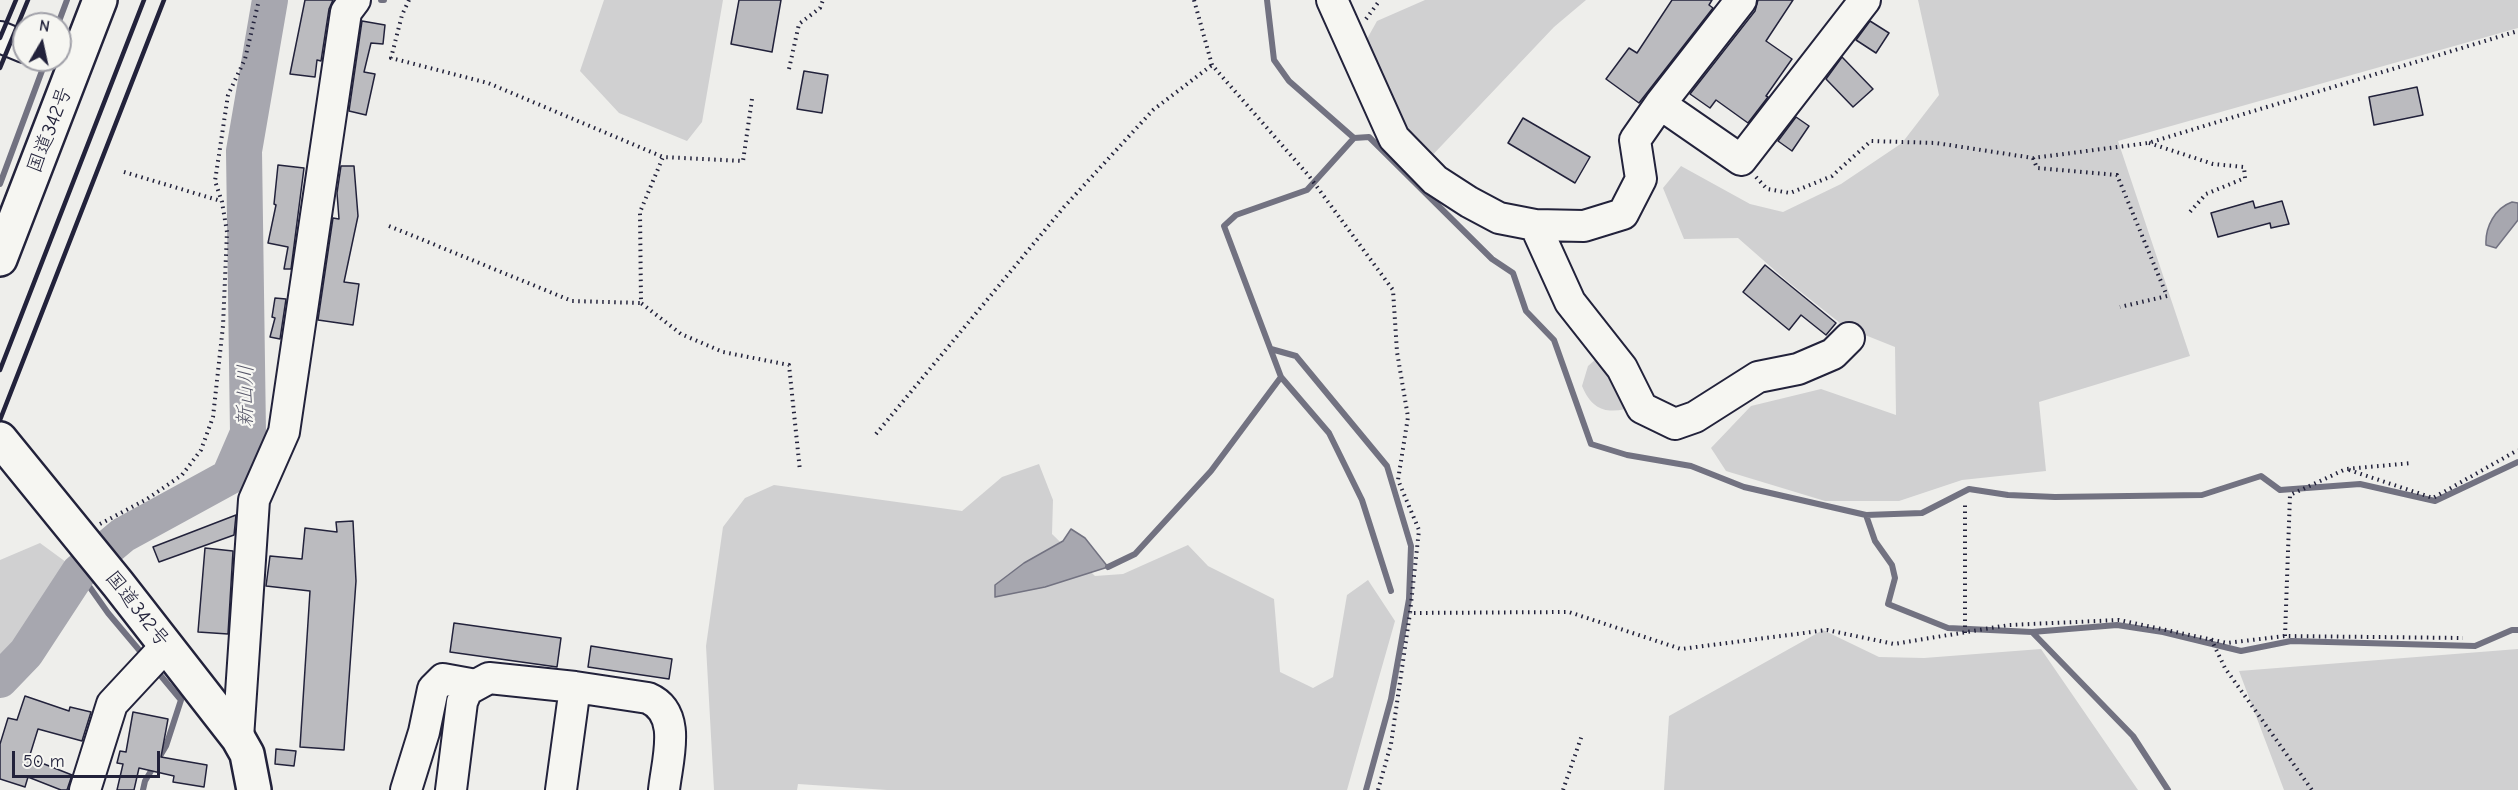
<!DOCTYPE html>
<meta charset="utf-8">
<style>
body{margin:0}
#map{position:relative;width:2518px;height:790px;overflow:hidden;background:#eeeeeb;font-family:"Comic Neue",sans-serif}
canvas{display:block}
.north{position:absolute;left:12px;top:12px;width:60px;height:60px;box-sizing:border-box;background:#f6f6f2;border:2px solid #a1a1a9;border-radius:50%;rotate:9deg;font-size:16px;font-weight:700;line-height:24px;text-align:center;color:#22223b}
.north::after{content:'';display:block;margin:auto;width:21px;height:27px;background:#22223b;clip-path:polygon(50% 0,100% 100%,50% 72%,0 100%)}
.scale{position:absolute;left:12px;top:751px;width:148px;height:27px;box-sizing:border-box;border:3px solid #22223b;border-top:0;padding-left:8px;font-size:18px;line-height:21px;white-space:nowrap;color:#22223b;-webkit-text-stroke:4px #f6f6f2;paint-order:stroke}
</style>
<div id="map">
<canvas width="2518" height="790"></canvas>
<div class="north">N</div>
<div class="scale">50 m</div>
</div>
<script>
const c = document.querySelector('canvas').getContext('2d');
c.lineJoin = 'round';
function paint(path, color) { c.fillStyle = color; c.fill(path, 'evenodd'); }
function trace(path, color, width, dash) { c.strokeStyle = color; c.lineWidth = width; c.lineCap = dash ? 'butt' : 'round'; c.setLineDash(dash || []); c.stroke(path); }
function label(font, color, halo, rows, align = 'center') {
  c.font = font + ' "Comic Neue","Klee One",sans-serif'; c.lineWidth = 4.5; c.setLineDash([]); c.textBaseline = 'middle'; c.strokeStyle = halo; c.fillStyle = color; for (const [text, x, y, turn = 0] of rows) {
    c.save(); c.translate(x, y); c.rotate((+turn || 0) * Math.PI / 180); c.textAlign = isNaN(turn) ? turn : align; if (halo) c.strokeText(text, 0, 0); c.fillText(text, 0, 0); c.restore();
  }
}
paint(new Path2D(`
 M604,0H723L702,122L687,141L619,113L580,71Z
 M1425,0H1586L1554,27L1425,163L1358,55L1377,21Z
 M1918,0H2518V28L2118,141L2190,356L2039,402L2046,471L1962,480L1899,501H1825L1726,471L1711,448L1751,406L1821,389L1896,415L1895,347L1845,327L1787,281L1738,238L1684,239L1663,188L1681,166L1750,204L1783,212L1841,184L1902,143L1939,95Z
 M1604,352L1640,405C1612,414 1594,415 1582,386L1588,366Z
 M1039,464L1053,500L1052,534L1095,576L1123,574L1188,545L1208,566L1274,599L1280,672L1313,688L1333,677L1347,595L1368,580L1395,621L1347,790H887L798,784L797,790H714L706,646L723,527L745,498L774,485L962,511L1002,477Z
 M40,543L70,565L31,625L0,658V560Z
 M1823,630L1879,657L1924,658L2041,649L2138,790H1664L1669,716Z
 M2518,649V790H2284L2239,671Z`), '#d0d0d1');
const water = new Path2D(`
 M2512,202L2518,203V220L2496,248L2486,245C2485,227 2495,208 2512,202Z
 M1071,529L1085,538L1108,567L1045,587L995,597V585L1024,563L1063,541Z`);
paint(water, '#a7a7af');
trace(water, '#727281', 1.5);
trace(new Path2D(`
 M381,0H384
 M1267,0L1274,60L1289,81L1354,138L1369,137L1492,259L1513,273L1526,311L1554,340L1591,444L1627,455L1691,466L1744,487L1866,515L1922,513L1969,489L2008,495L2055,497L2202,495L2261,476L2280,490L2360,484L2435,501L2518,462
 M58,24L67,0
 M1354,138L1307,190L1236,215L1224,226L1281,377L1329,433L1362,500L1391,591
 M0,184L46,60
 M1271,349L1296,356L1387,466L1411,546L1409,599L1391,699L1366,790
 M1866,515L1875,541L1892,565L1895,578L1888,604L1948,628L2032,632L2133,736L2168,790
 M1108,567L1135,554L1211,471L1281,377
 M79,572L108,613L145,657
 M2032,632L2117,625L2163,632L2241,651L2291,641L2475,646L2512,630H2518
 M143,790L145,781L166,746L181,700L156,670`), '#727281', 6);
trace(new Path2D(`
 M0,680L26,653L79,572L123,535L229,477L248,433L244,151L270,0`), '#a7a7af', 36);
const building = new Path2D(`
 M305,0H333L329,9L321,61L317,60L315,77L290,74Z
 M739,0H781L772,52L731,44Z
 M1672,0H1712L1709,5L1713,8L1639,103L1606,79L1629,48L1637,53Z
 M1758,0H1793L1766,41L1792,59L1766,96L1768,97L1748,123L1716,100L1710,108L1690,94L1755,11Z
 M362,21L385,25L383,44L371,43L364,72L375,74L366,115L349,111Z
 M1870,21L1889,33L1876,53L1856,40Z
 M1842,57L1873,89L1853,107L1826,79Z
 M804,71L828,75L822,113L797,109Z
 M2417,87L2423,115L2374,125L2369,97Z
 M1796,117L1809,126L1792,151L1778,141Z
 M1523,118L1590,157L1575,183L1508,143Z
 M278,165L304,168L291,269H284L288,247L268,243L276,205L274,204Z
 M341,166H354L358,216L344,282L359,284L353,325L318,320L333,218L339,219L337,193Z
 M2253,201L2255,208L2282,201L2289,224L2271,228L2270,223L2218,237L2211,213Z
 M1765,265L1836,323L1826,335L1801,315L1789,330L1743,292Z
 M275,298L286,299L280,339L270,337L275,318L272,317Z
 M236,515L234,535L159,562L153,547Z
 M353,521L356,581L344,750L300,747L310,591L266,586L270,556L302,559L305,528L337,532L336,522Z
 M205,548L233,551L228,634L198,632Z
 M454,623L561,638L557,667L450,652Z
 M591,646L672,659L669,679L588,667Z
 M25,696L69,711L70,707L91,712L82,741L38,729L29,758L72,775L67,790H61L28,777L25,787L0,779V744L8,718L17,720Z
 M133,712L168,719L161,757L207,765L204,787L173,782L174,776L139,768L134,790H117L123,764L117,763L120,751L126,752Z
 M276,749L296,751L294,766L275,764Z`);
paint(building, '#bbbbbf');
trace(building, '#22223b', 1.5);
const minor = new Path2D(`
 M1332,0L1394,138L1435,180L1469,202L1499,218L1535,225L1570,302L1622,368L1642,408L1675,424L1695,417L1758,377L1798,369L1833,354L1849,338
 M0,37L24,47
 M1660,104L1741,160L1865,0
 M1535,225L1584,226L1623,214L1641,179L1635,140L1660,104L1741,0
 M238,738L254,500L284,432L346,12L355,0
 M85,790L112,704L165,647
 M406,790L424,732L433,689L443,679L476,685
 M451,790L462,702L467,690L489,678L575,687L648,698C683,713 667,760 664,790
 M561,790L575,687`);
const highway = new Path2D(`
 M0,259L100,0
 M0,439L118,584L238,738L247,754L254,790`);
trace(minor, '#22223b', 34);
trace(highway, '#22223b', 38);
trace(new Path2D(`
 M409,0L402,15L391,58L488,83L663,157
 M1194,0L1212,65L1309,176L1393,290L1397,352L1408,417L1398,480L1419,530L1410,613L1569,612L1681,649L1827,630L1894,644L2009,625L2119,620L2227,643L2285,636L2463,638
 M1366,19L1380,0
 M789,69L799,24L820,8L823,0
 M752,99L743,161L663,157L640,212L641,303L681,334L723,352L789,365L800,471
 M2149,143L2213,164L2244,167L2245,178L2206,194L2189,213
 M2033,158L2037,168L2117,175L2167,296L2120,307
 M124,172L221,201
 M1756,177L1767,189L1790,193L1832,176L1871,141L1936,143L2033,158L2148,143L2518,31
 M389,226L572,301L641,303
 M876,434L1064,207L1153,110L1212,65
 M2349,470L2433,498L2518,450
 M100,524L147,499L182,475L201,450L213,417L223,326L227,232L222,202L215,181L228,95L245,59L259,0
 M1965,633V502
 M2285,636L2290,495L2346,469L2412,463
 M2211,639L2225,668L2312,790
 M1378,790L1391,744L1410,613
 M1563,790L1582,735`), '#22223b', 4, [1.5, 4.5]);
trace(minor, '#f6f6f2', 30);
trace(highway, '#f6f6f2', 33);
trace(new Path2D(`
 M0,38L16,0
 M0,68L28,0
 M0,370L144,0
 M0,420L164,0`), '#22223b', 4.5);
label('20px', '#22223b', '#f6f6f2', [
 ["国道342号",50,130,-69],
 ["国道342号",137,609,52]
]);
label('italic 21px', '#575769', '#f6f6f2', [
 ["新山川",246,396,-89]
]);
</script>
